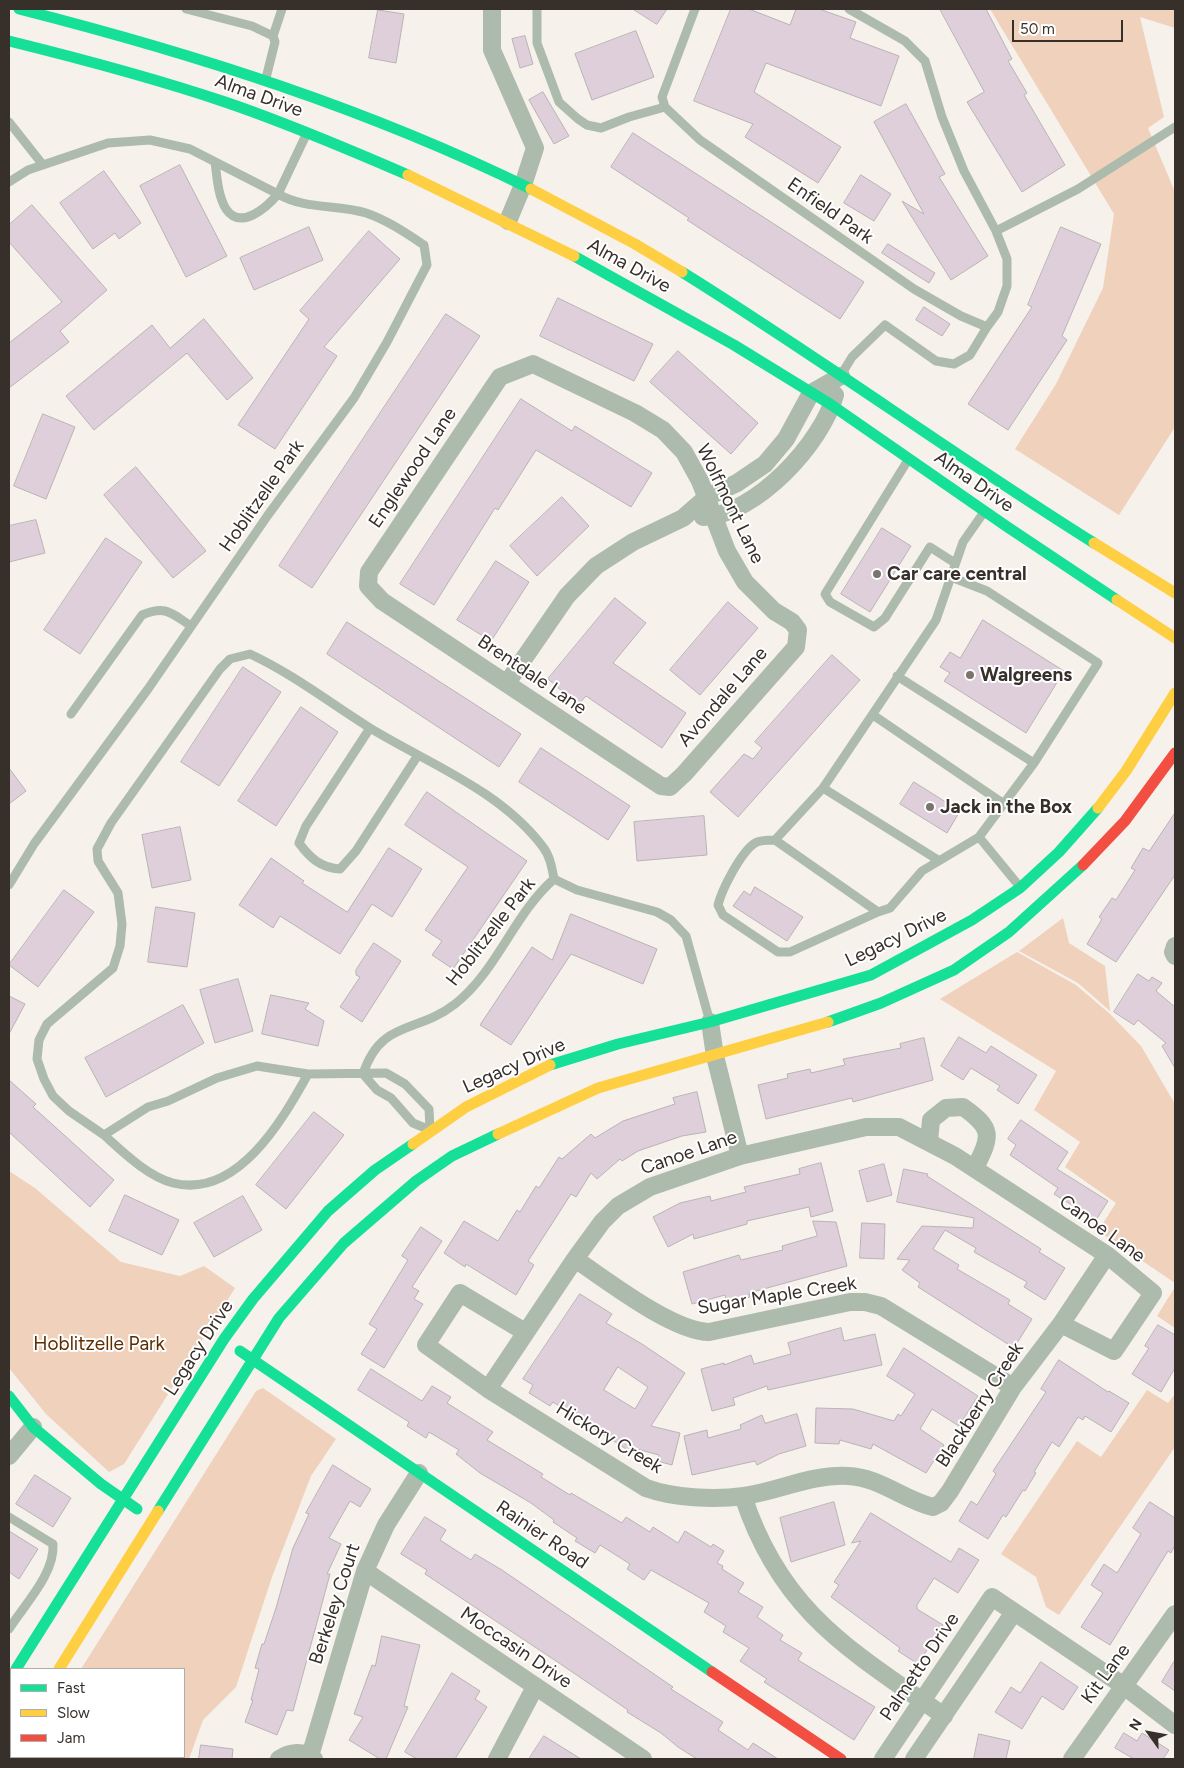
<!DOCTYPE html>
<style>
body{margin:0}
#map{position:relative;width:1184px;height:1768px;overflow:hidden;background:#f7f1ec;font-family:Figtree,sans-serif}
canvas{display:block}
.frame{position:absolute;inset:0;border:10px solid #372f2a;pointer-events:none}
.legend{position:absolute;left:10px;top:1668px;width:175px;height:90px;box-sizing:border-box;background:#fff;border:1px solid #afacaa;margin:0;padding:6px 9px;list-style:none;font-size:15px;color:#372f2a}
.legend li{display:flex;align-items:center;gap:10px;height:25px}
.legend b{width:25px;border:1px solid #afacaa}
.north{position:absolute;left:1124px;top:1708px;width:50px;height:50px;-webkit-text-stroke:4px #fff;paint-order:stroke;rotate:302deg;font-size:14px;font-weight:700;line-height:20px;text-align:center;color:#372f2a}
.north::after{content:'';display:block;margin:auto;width:18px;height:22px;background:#372f2a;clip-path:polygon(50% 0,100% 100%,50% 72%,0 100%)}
.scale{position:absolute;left:1012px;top:20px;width:111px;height:22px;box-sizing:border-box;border:2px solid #372f2a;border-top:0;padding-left:6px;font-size:15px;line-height:18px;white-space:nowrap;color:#372f2a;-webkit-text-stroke:4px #fff;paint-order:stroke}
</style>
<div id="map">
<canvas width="1184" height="1768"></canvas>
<div class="frame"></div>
<ul class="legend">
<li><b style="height:6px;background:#16e098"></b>Fast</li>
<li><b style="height:6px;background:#ffcf43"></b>Slow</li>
<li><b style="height:6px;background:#f24e42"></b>Jam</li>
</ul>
<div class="north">N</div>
<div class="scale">50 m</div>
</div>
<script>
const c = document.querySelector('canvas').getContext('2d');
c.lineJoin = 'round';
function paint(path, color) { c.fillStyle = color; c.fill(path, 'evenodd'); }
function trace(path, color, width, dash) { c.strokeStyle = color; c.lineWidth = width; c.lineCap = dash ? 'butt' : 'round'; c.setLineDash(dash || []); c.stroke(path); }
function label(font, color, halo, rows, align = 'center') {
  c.font = font + ' Figtree,sans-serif'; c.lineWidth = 4; c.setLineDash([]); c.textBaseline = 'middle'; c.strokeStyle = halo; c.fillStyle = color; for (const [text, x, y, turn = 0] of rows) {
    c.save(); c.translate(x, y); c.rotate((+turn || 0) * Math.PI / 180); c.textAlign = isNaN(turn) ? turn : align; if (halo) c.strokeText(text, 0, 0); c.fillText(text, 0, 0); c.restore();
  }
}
paint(new Path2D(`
 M990,9H1175V28L1140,17L1164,117L1148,128L1175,192V427L1119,515L1015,449L1056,384L1103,288L1114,214Z
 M1063,918L1069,943L1105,966L1110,1011L1078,983L1019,951Z
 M1017,952L1076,985L1110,1014L1141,1046L1175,1104V1283L1098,1231L1116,1203L1065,1167L1080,1142L1034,1110L1056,1071L940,999Z
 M9,1171L35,1188L121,1262L180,1276L204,1266L235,1288L124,1464L109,1472L46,1414L9,1368Z
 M1175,1287V1328L1157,1316Z
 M263,1388L336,1439L311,1476L272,1577L236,1687L203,1720L189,1759H34L30,1757H184V1669H81L256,1391Z
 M1147,1390L1168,1403L1175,1394V1447L1059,1615L1046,1607L1036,1577L1001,1554L1077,1441L1101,1457Z`), '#efd1bc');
const building = new Path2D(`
 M633,9H667L657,24Z
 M731,9H749L790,25L796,9H819L856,22L850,38L899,56L881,106L766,63L754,92L841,147L818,183L745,137L753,124L694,101Z
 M940,9H986L1012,59L1008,61L1027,93L1024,95L1065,165L1022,192L967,102L984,92Z
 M378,10L404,14L396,63L369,58Z
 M636,31L654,77L592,100L575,54Z
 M525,36L533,64L520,68L512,39Z
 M543,92L569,136L554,144L529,100Z
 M906,104L945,174L939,177L988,256L951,280L902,201L924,214L874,122Z
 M633,133L864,282L840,319L687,220L689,218L611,167Z
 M180,165L227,256L186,277L140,186Z
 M104,171L141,223L119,239L115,233L93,249L60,203Z
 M861,175L891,194L874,221L844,203Z
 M32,205L107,290L60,331L69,342L9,388V343L62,302L9,242V225Z
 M309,227L323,260L254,290L240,258Z
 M1061,227L1101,244L1062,336L1067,340L1008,430L968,404L1032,307L1028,305Z
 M369,231L400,259L324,347L337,356L275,449L238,425L309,319L300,311Z
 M888,244L935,273L929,283L882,253Z
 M558,298L653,344L634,381L540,336Z
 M924,307L950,324L942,336L916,320Z
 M446,314L480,336L312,588L279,566Z
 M204,319L253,378L227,400L187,353L94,430L66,396L152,325L170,348Z
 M678,351L758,423L731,454L650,382Z
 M521,399L572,431L575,426L652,473L631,507L536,450L498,510L495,508L434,605L400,584Z
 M43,414L75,427L46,499L14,486Z
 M136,467L206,551L173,578L104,495Z
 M562,497L589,526L537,576L510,546Z
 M36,520L45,553L9,562V526Z
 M882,528L911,546L870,612L841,594Z
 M106,538L142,562L80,654L44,630Z
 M496,561L529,582L491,641L457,620Z
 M615,598L646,623L613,663L686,713L662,748L586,696L578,705L548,679Z
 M728,602L758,628L700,695L670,670Z
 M983,620L1064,671L1026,733L944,681L950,673L940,667L950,652L960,658Z
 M347,622L521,734L499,767L327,654Z
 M832,655L860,680L738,817L710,792L744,754L753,759L762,748L755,742Z
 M243,667L281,692L219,786L181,762Z
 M301,707L338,732L276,826L238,801Z
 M541,748L630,806L608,840L519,782Z
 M9,768L26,791L9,804Z
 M914,782L960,811L947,833L900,804Z
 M427,792L527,861L453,969L432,955L442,941L425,930L468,867L405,825Z
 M1175,813V875L1116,962L1087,944L1102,919L1099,917L1112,898L1116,900L1135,870L1131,868L1143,848L1149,851Z
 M704,816L707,855L637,861L634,822Z
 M180,827L191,880L152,888L142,835Z
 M389,848L422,869L392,917L372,904L340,954L280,916L273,928L239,905L271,858L304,881L302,883L347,912Z
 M755,887L803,917L787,941L733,906L744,891L750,895Z
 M64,890L94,912L38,987L9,965Z
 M156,907L195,913L187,967L148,962Z
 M571,914L657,949L643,984L571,954L511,1045L480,1025L532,947L552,960Z
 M374,943L401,961L362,1022L340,1007L360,977L356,975V970Z
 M1138,974L1149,981L1152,977L1162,983L1156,991L1175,1007V1068L1162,1046L1166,1043L1138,1020L1134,1025L1114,1012Z
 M238,979L253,1031L215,1043L200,990Z
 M271,995L309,1003L305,1009L324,1021L318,1046L262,1034Z
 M9,996L25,1004L9,1034Z
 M183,1005L204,1043L106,1097L85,1058Z
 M959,1037L986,1053L991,1046L1037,1075L1018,1104L997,1090L1000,1086L971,1068L963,1080L941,1066Z
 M924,1038L933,1080L853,1102L852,1098L766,1119L758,1085L788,1078L787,1074L810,1069L811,1073L845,1065L843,1059L901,1048L900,1044Z
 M9,1080L36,1104L33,1107L114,1180L90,1207L9,1132Z
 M697,1092L706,1132L682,1136L638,1151L622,1161L620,1159L597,1179L591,1173L576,1197L571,1194L528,1261L534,1265L516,1295L466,1264L465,1267L444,1253L464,1221L498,1241L517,1210L520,1212L536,1186L539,1188L559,1157L562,1159L591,1134L595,1138L623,1121L675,1104L673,1098Z
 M314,1112L344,1135L286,1209L256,1185Z
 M1021,1120L1068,1152L1057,1169L1108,1201L1096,1220L1054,1194L1058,1188L1010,1155L1016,1145L1008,1139Z
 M821,1163L833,1211L811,1217L809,1207L747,1221V1224L694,1239L693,1234L668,1247L653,1217L680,1203L710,1196L711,1201L746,1192L744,1187L800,1174L799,1169Z
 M884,1164L892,1195L867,1202L859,1171Z
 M904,1169L928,1174L927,1176L1041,1249L1039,1252L1065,1268L1045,1300L1024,1287L1027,1282L974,1252L976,1248L945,1230L933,1249L959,1265L957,1269L1010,1300L1008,1304L1032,1319L1014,1348L918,1287L920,1283L902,1270L910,1260L897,1259L922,1226L973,1228L974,1218L897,1202Z
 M125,1195L179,1220L162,1255L109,1231Z
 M243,1196L262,1230L214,1257L194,1223Z
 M813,1221L836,1222L847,1266L749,1293L750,1297L727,1303L725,1295L692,1304L683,1272L739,1255L741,1260L783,1250L782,1246L817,1236Z
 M862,1223L885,1224L884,1259L860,1258Z
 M421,1227L442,1241L412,1287L419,1291L414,1299L423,1304L384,1368L361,1354L377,1329L369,1324L408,1260L402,1256Z
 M580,1294L612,1314L606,1323L642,1344L685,1373L651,1426L680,1433L672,1465L657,1461L659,1455L637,1449L634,1454L553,1402L550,1406L529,1393L533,1385L523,1379ZM618,1367L648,1387L635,1409L604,1390Z
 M1158,1325L1175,1335V1368L1161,1392L1132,1374L1149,1348L1145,1346Z
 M841,1328L844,1341L875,1334L882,1365L768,1390L767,1386L733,1398L735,1405L712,1411L701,1369L724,1363V1365L751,1355L754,1364L791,1354L788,1343Z
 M904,1348L978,1396L959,1426L932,1409L920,1429L944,1445L926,1473L873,1444L871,1449L840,1440L839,1444L815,1443L816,1408L853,1409L894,1421L898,1414L901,1416L915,1394L887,1376Z
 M1059,1360L1108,1392L1109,1391L1129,1403L1111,1432L1085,1416L1083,1420L1078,1417L1059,1447L1052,1442L1034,1472L1036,1473L1025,1491L1023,1490L1006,1517L1003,1515L988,1539L959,1521L971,1501L977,1505L996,1474L993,1471L1046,1392L1041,1389Z
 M371,1369L422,1401L432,1386L451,1397L447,1403L493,1432L487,1440L543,1474L541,1477L570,1495L571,1493L622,1523L626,1517L650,1532L653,1527L678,1543L685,1531L711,1547L713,1544L724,1551L717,1563L723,1566L722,1569L744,1583L738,1592L763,1607L757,1617L783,1635L780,1640L802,1653L798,1660L875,1707L854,1740L764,1682L767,1679L740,1661L749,1648L723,1632L726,1626L704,1612L709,1603L651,1570L644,1580L627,1569L630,1564L600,1545L595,1553L575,1541L577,1538L553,1522L554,1520L531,1503L480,1473L456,1454L459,1450L429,1432L426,1438L407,1426L409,1422L358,1390Z
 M797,1414L806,1446L779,1454L757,1465L755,1461L692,1475L684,1436L707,1430L708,1438L741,1429L740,1425L762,1415L765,1423Z
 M333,1465L371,1489L360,1507L350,1501L329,1538L341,1544L327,1574H330L293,1711L287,1710L277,1735L245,1722L253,1700H251L259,1669L255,1668L262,1644H264L276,1608L293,1548L309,1514L306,1513Z
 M35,1475L71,1498L53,1527L16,1504Z
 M834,1502L845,1545L791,1562L780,1518Z
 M1150,1502L1175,1518V1545L1171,1553L1168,1551L1110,1645L1081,1627L1103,1593L1091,1585L1104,1564L1117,1573L1141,1534L1133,1528Z
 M871,1513L951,1562L959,1548L979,1560L958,1593L934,1578L917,1605V1609L943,1625L918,1664L898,1651L900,1648L831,1597L839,1585L834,1582L861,1541L852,1543Z
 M425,1517L446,1530L440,1540L471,1560L475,1554L502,1570L673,1687L671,1689L723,1722L718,1730L748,1750L753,1743L778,1759H697L678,1747L661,1733L627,1712L628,1710L559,1663L425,1574L427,1570L401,1554Z
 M9,1531L38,1549L19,1579L9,1572Z
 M382,1636L420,1645L404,1706L408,1707L386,1759H380L349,1740L363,1717L354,1714L372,1665L375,1666Z
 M1175,1660V1691L1162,1682Z
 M1041,1662L1078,1687L1063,1710L1042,1696L1022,1729L995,1712L1011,1687L1020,1693Z
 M452,1673L480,1691L475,1699L487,1707L455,1759H417L405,1752Z
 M1124,1733L1137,1741L1142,1733L1169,1750L1163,1759H1134L1115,1748Z
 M979,1734L1010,1741L1006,1759H974Z
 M544,1736L581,1759H529Z
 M201,1745L233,1749L232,1759H199Z`);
paint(building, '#decfdb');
trace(building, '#b9b3b4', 1);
trace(new Path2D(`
 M186,9L252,26L273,36L275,42L266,78
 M537,9V43L559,102L578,119L587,125L601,128L629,117L665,107
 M695,9L662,97L665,107L700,140L914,289L961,316L987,327
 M273,36L282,9
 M9,122L43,165
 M9,182L28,170L108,143L150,140L190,149L278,194L306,135
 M996,231L1078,189L1175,127
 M841,375L852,357L885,325L936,361L954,364L970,355L987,327L998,312L1007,286V259L996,231L964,171L942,117L925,61L905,41L849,9
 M908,460L825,594L830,602L874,627L885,618L930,547L955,563
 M984,512L963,542L936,620L823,788L775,840L878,912L890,908L922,871L979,837L1020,887
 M951,577L987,591L1098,663L1034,763
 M897,676L1034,763L979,837
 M71,714L142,615C166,605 171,613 191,626
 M873,715L1004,804
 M370,728L306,826L299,843C310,858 321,868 340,869L356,851L418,755
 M823,788L938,860
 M775,840C768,840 760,840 755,843C741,852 722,889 718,905L723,915L778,952H790L878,912
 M9,885L34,844L148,689L268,515L354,398L387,342L427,265L424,245C406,233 387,220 366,213C336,204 306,210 278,194C267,207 241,231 226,209C218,196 217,177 215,162
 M363,1074L377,1090L391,1098L413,1123L430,1130L429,1109L405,1084L386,1073L308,1074L257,1066L217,1078L168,1101L148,1107L104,1135L69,1111L53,1096L44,1079L37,1059L39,1040L47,1024L113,968L120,946L122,924L118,893L98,861L97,849L111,823L220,669L230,659L250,654C293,674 330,703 370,728C429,764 500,790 543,847C550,856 552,868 554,879
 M363,1074C381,1019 417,1034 455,1004C497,971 514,914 554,879L577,890L657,912L671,920L686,936L710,1022
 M104,1135C123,1152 147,1176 173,1183C237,1199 282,1121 308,1074
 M9,1517L53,1544C55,1574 24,1605 9,1629`), '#adbbac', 9);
trace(new Path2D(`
 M492,9V50L535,148L523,185L508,221
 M533,364L635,413L663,430L684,452L700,481L727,551L745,582L774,611L792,622L798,630L796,647L684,774L670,787L661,786L382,601L368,586L369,572L500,377Z
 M703,517C756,515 822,443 835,395
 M507,683L567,596L596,566L633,542L683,518L707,497L737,483L765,464L786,439L811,393L841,376
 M1175,946L1173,952L1175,956
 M710,1022L715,1056L740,1156
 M929,1142L931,1120L946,1108L963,1107C994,1129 991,1136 975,1168
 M575,1259C608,1281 672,1331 709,1332L850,1302H865L881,1306L1013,1387
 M525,1332L460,1293L426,1345L488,1389L646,1488C673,1498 715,1500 744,1496C779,1491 811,1474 848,1476C879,1477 904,1500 933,1507L941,1503L950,1491L1013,1387L1061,1324L1107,1255
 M488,1389L575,1259L602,1222L618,1206L650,1187L740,1156L866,1127H899L955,1156L1107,1255L1153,1293L1114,1351L1061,1324
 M9,1456L33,1427
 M743,1496C781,1612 850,1650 944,1716
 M365,1571L643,1759
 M310,1756L365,1571L386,1525L419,1473
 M279,1759C290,1752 303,1750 314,1759
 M497,1759L535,1687
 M883,1759L992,1597L1124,1686L1175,1725
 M914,1759L1014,1612
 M1072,1759L1175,1614`), '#adbbac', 18);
trace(new Path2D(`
 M19,9C196,54 368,109 531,189
 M9,41C82,59 154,78 225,102C287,123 348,149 408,175
 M574,256L734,345L830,404L1006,526L1117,600
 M682,272C822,359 955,456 1094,543
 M828,1022L881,1003L954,970L1009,932L1083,865
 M550,1065L618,1044L710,1022L871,975L972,920L1020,888L1059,852L1098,808
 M240,1351L712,1672
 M9,1396L33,1427L101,1484L137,1509
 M158,1511L279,1318L344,1243L416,1181L452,1156L498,1134
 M16,1669L224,1339L253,1299L328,1211L375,1170L413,1144
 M9,1749L11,1745`), '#16e098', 11);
trace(new Path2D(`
 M408,175L574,256
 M531,189L635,244L682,272
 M1094,543L1175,593
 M1117,600L1175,638
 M1098,808L1126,771L1175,693
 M498,1134L598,1088L828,1022
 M413,1144L466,1107L550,1065
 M59,1669L158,1511`), '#ffcf43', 11);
trace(new Path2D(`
 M1083,865L1125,821L1175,753
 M712,1672L841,1759`), '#f24e42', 11);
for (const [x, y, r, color] of [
 [877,574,5,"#7a736e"],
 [970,675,5,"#7a736e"],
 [930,807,5,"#7a736e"]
]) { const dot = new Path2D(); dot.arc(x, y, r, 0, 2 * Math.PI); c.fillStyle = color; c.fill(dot); trace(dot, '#fff', 2); }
label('19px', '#372f2a', '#fff', [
 ["Alma Drive",259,96,20],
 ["Enfield Park",830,211,35],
 ["Alma Drive",629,266,29],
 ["Englewood Lane",413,468,-56],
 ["Alma Drive",974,482,35],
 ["Hoblitzelle Park",262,496,-55],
 ["Wolfmont Lane",730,504,64],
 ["Brentdale Lane",532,675,34],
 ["Avondale Lane",723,697,-49],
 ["Hoblitzelle Park",491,932,-52],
 ["Legacy Drive",896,938,-26],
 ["Legacy Drive",514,1066,-24],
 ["Canoe Lane",689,1153,-19],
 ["Canoe Lane",1102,1229,36],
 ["Sugar Maple Creek",777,1296,-9],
 ["Legacy Drive",199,1348,-57],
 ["Blackberry Creek",980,1405,-57],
 ["Hickory Creek",609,1438,31],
 ["Rainier Road",542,1535,34],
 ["Berkeley Court",335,1604,-72],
 ["Moccasin Drive",516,1648,34],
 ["Palmetto Drive",920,1667,-56],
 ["Kit Lane",1106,1674,-54]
]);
label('bold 19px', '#372f2a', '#fff', [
 ["Car care central",887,574],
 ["Walgreens",980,675],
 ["Jack in the Box",940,807]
], 'left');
label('19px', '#5d2d00', '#fff', [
 ["Hoblitzelle Park",99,1344]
]);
</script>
